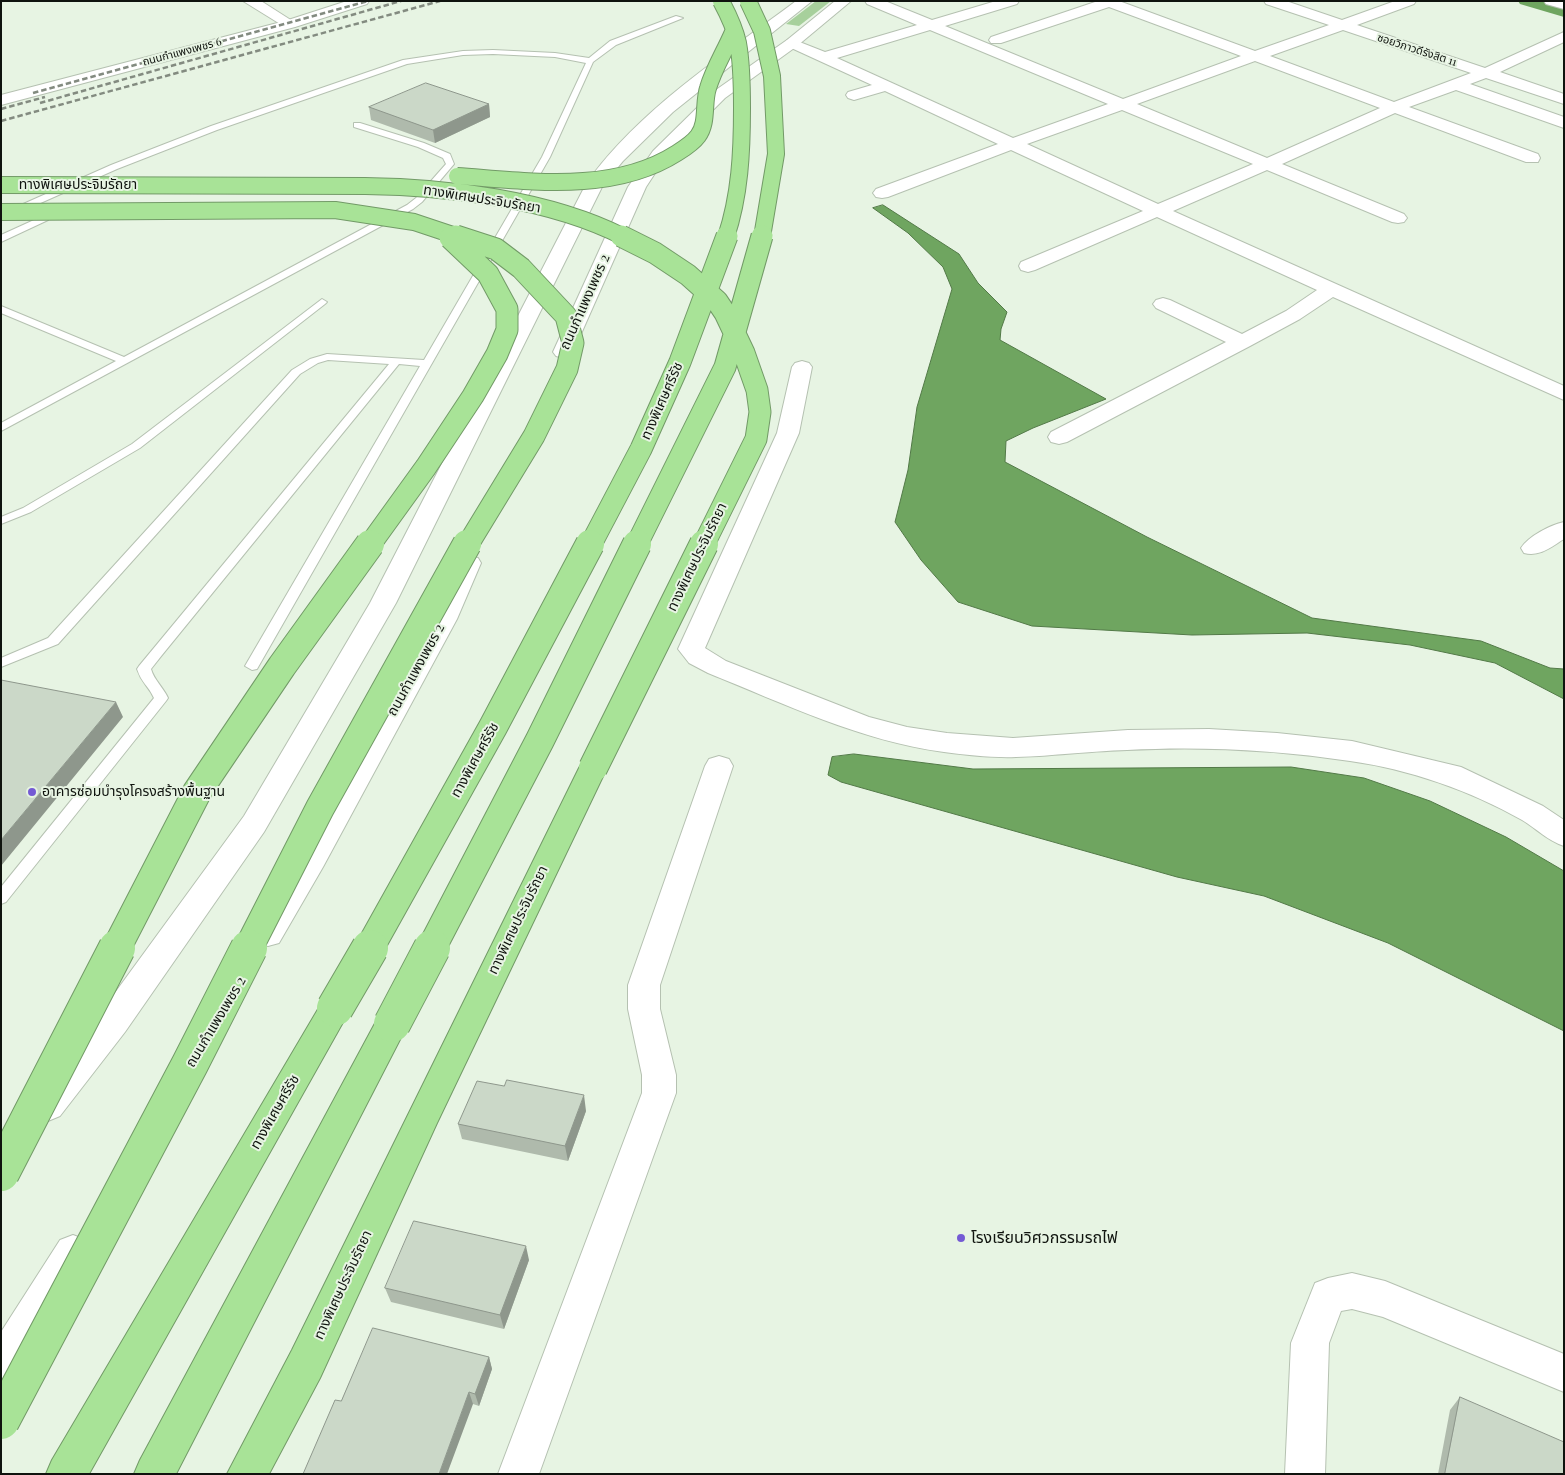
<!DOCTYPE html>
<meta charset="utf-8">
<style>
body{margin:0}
#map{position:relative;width:1565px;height:1475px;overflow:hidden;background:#e7f4e3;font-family:"Playfair Display",serif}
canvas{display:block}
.frame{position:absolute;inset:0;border:2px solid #0f130e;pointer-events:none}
</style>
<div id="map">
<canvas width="1565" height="1475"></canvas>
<div class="frame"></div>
</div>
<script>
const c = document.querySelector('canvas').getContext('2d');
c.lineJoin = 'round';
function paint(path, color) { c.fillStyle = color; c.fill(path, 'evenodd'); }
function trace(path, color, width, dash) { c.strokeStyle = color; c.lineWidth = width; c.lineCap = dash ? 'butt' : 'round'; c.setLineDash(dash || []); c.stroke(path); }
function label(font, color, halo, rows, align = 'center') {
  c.font = font + ' "Playfair Display","Noto Sans Thai",serif'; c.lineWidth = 4; c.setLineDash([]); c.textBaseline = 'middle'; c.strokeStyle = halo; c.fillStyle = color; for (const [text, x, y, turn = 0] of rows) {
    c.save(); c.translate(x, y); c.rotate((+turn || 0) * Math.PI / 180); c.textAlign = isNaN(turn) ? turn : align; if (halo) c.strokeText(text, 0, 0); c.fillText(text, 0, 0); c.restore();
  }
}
paint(new Path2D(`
 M816,1H831L799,26L786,24Z`), '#a7d09c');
const water = new Path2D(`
 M883,205L959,254L978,283L1007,312L1001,329L1000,340L1106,399L1033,428L1006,441L1005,462L1147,537L1312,618L1481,641L1550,668L1564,669V699L1495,663L1410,645L1307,633L1192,635L1032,626L958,602L921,560L895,522L908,470L917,407L952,289L943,267L908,233L873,208Z
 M854,754L973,769L1291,767L1364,778L1430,801L1506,837L1564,871V1031L1388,943L1264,896L1177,877L841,782L828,775L832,757Z`);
paint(water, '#6fa560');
trace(water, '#527947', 1);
paint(new Path2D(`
 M1518,1H1541L1564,8V17L1520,4Z`), '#6fa560');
const service = new Path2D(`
 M676,16L683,18L616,45L593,62L550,157L257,669L252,670L245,666L420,366L399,364L162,655L151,669C154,680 163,687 168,698L166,701L6,902L1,904V887L154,698C148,685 142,684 137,669L139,666L389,364L328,360L318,363L300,374L58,644L1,667V658L48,638L292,370L310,359L327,354L424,360L542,157L586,63L555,57L493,54L463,55L407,64L217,130L117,169L18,213H12V209L111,165L211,126L403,60L463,51L493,50L555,53L589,58L610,41Z
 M354,123H360L424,143L450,154L454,164L422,202L413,209L1,431V423L116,361L1,313V306L124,357L407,205L416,198L446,164L443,158L418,147L354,127Z
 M45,215L50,218L48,220L1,242V235Z
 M322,299L327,302L325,304L140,448L31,512L1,524V517L23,508L132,444Z`);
const minor = new Path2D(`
 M243,1H261L297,24L295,27H285Z
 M865,1H885L932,20L996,1H1019L1017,4L945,26L1123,99L1241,56L1109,7L1001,43H991L989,40L991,37L1098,1H1119L1255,51L1329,25L1266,4L1264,1H1286L1342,20L1395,1H1416L1414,4L1357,25L1485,68L1564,32V42L1500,72L1564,94V104L1486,78L1470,84L1564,117V128L1456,90L1409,107L1538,154L1540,158L1538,162H1526L1395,113L1282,164L1404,214L1407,218L1404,222L1398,223L1392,222L1267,170L1173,211L1564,386V400L1333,297L1300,319L1250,346L1067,442L1059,444L1051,442L1048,437L1051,432L1226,342L1156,308L1153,304L1156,300L1163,298L1170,300L1242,334L1286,311L1317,290L1157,217L1035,270L1028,272L1021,270L1019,266L1021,262L1143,211L1011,150L888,197L882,198L876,197L873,193L876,189L998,144L885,91L854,100L848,98L846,95L848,92L872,85L787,46L785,43L787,40L792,39L825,52L917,25L867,4ZM930,30L1108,104L1013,138L837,58ZM1343,30L1471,73L1394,102L1270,56ZM1255,61L1380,108L1267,158L1137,104ZM1122,110L1253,164L1158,204L1027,144Z
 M1544,1H1564V9L1546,4Z
 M802,361L809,363L812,367L799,433L705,648L726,661L869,717L907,727L947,733L1013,738L1128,730L1209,729L1277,733L1352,741L1461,767L1543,806L1564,820V846C1548,841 1537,829 1522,820C1471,791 1409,769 1350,761C1277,750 1201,746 1127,750C1090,751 1053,756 1016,757C993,758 967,755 944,752C861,741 785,704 708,673L689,663L678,649L777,433L792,367L795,363Z
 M1564,522V539C1551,547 1540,557 1524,553L1521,548C1529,536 1550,525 1564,522Z
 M719,756L729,759L733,766L660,985V1009L676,1075V1093L539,1474H498L642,1093V1075L628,1009V985L705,766L709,759Z
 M1352,1273L1385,1281L1564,1354V1392L1383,1317L1352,1309L1341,1311L1329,1343L1325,1474H1285L1291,1343L1315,1283L1328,1278Z`);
const tertiary = new Path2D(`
 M347,1H369L367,4L295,27L1,105V95L285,21Z`);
const secondary = new Path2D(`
 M796,1H812L673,112L623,161L603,185L396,603L264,832L125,1032L60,1116L48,1121L36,1116L31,1106L36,1096L101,1012L244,816L370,603L586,184C638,110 724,55 796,1Z
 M835,1H851L797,46L725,98L665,158L646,187L573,352L570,356L563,358L556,356L553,352L628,187L653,151L713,92L787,40Z
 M469,556L478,558L481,563L457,619L323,867L279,943L268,946L257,943L252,934L257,925L297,859L431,619L457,563L460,558Z
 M73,1235L86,1240L91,1252L86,1264L15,1381L1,1386V1332L60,1240Z`);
const motorway = new Path2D(`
 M593,758L603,761L607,768L437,1123L320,1378L269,1474H227L292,1350L579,768L583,761Z
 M335,995L346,999L351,1008L346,1017L89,1474H46L52,1460L324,999Z
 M392,1010L404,1014L408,1024L176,1474H134L140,1460L380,1014Z`);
trace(service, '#b5c1b1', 2);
trace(minor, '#b5c1b1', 2);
trace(tertiary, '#b5c1b1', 2);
trace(secondary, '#b5c1b1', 2);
trace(motorway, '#729a67', 2);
paint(service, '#fff');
paint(minor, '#fff');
paint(tertiary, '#fff');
paint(secondary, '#fff');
paint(motorway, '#a8e397');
trace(new Path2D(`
 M33,93L368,1
 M40,103L401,1
 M1,109L45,97
 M1,121L440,1`), '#838b80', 2.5, [5.5, 3]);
const motorwayBridgeFar3 = new Path2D(`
 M721,1C728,14 735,29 738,43C742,65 742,87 742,108C742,152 740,195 726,237
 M748,1L762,31L772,76L776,154L762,237
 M457,176C529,181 613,194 677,153C685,148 693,143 698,136C708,123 703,103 708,88C714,68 725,51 733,32
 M1,185L365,186C448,187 549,199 624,237
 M1,212L335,210L414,222L459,237`);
const motorwayBridgeFar2 = new Path2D(`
 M456,236L496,249L521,268L566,316L573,343L567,369L534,436L467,546
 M621,236L655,253L688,275L717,301L725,313L744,353L757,390L760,412L756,439L703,546
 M369,546L426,467L473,396L497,354L507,330V309L488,274L450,238
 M590,546L641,449L680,362L727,236
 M636,546L725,367L762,236`);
const motorwayBridgeFar1 = new Path2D(`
 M593,768L704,544
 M116,949L197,792L282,666L370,544
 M248,949L320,808L467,544
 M369,949L493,727L590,544
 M431,949L540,740L637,544`);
const motorwayBridge = new Path2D(`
 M335,1008L370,948
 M392,1024L432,948
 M1,1173L117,948
 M1,1421L190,1064L249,948`);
trace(motorwayBridgeFar3, '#729a67', 18, []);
trace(motorwayBridgeFar2, '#729a67', 23, []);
trace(motorwayBridgeFar1, '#729a67', 30, []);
trace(motorwayBridge, '#729a67', 38, []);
trace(motorwayBridgeFar3, '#a8e397', 16);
trace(motorwayBridgeFar2, '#a8e397', 21);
trace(motorwayBridgeFar1, '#a8e397', 28);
trace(motorwayBridge, '#a8e397', 36);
paint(new Path2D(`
 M489,104L490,117L435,143L371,120L369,107Z
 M586,1111L568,1161L462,1139L458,1124Z
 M529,1260L504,1329L391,1302L385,1288Z
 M489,1357L492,1369L479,1406L473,1404L341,1401Z
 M1460,1397L1564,1474H1438L1450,1410Z`), '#afbaac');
paint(new Path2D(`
 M489,104L490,117L435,143L433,130Z
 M116,702L123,717L1,866V840Z
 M584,1095L586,1111L568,1161L565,1146Z
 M526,1246L529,1260L504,1329L500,1315Z
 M489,1357L492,1369L479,1406L475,1394Z
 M469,1392L473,1404L447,1474H439Z`), '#8e978c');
const building = new Path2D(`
 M426,83L489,104L433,130L369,107Z
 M1,680L116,702L1,840Z
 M507,1080L584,1095L565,1146L458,1124L477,1081L504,1086Z
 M414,1221L526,1246L500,1315L385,1288Z
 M373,1328L489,1357L475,1394L469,1392L439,1474H303L335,1400L341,1401Z
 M1460,1397L1564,1442V1474H1445Z`);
paint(building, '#cbd8c8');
trace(building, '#8e978c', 1);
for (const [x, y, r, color] of [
 [32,792,5,"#745ad4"],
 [961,1238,5,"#745ad4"]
]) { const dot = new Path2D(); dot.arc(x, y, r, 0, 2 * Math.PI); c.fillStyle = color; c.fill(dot); trace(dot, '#e7f4e3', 2); }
label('11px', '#0f130e', '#e7f4e3', [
 ["ซอยวิภาวดีรังสิต 11",1417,50,18],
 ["ถนนกำแพงเพชร 6",182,52,-15]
]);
label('14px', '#0f130e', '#e7f4e3', [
 ["ทางพิเศษประจิมรัถยา",78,185],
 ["ทางพิเศษประจิมรัถยา",482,199,9],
 ["ถนนกำแพงเพชร 2",585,302,-66],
 ["ทางพิเศษศรีรัช",662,401,-66],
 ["ทางพิเศษประจิมรัถยา",697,557,-64],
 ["ถนนกำแพงเพชร 2",416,670,-61],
 ["ทางพิเศษศรีรัช",475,760,-61],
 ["ทางพิเศษประจิมรัถยา",518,920,-64],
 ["ถนนกำแพงเพชร 2",216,1022,-59],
 ["ทางพิเศษศรีรัช",275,1112,-60],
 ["ทางพิเศษประจิมรัถยา",343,1285,-65]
]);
label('14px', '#0f130e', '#e7f4e3', [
 ["อาคารซ่อมบำรุงโครงสร้างพื้นฐาน",42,792]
], 'left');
label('16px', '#0f130e', '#e7f4e3', [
 ["โรงเรียนวิศวกรรมรถไฟ",971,1238]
], 'left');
</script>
